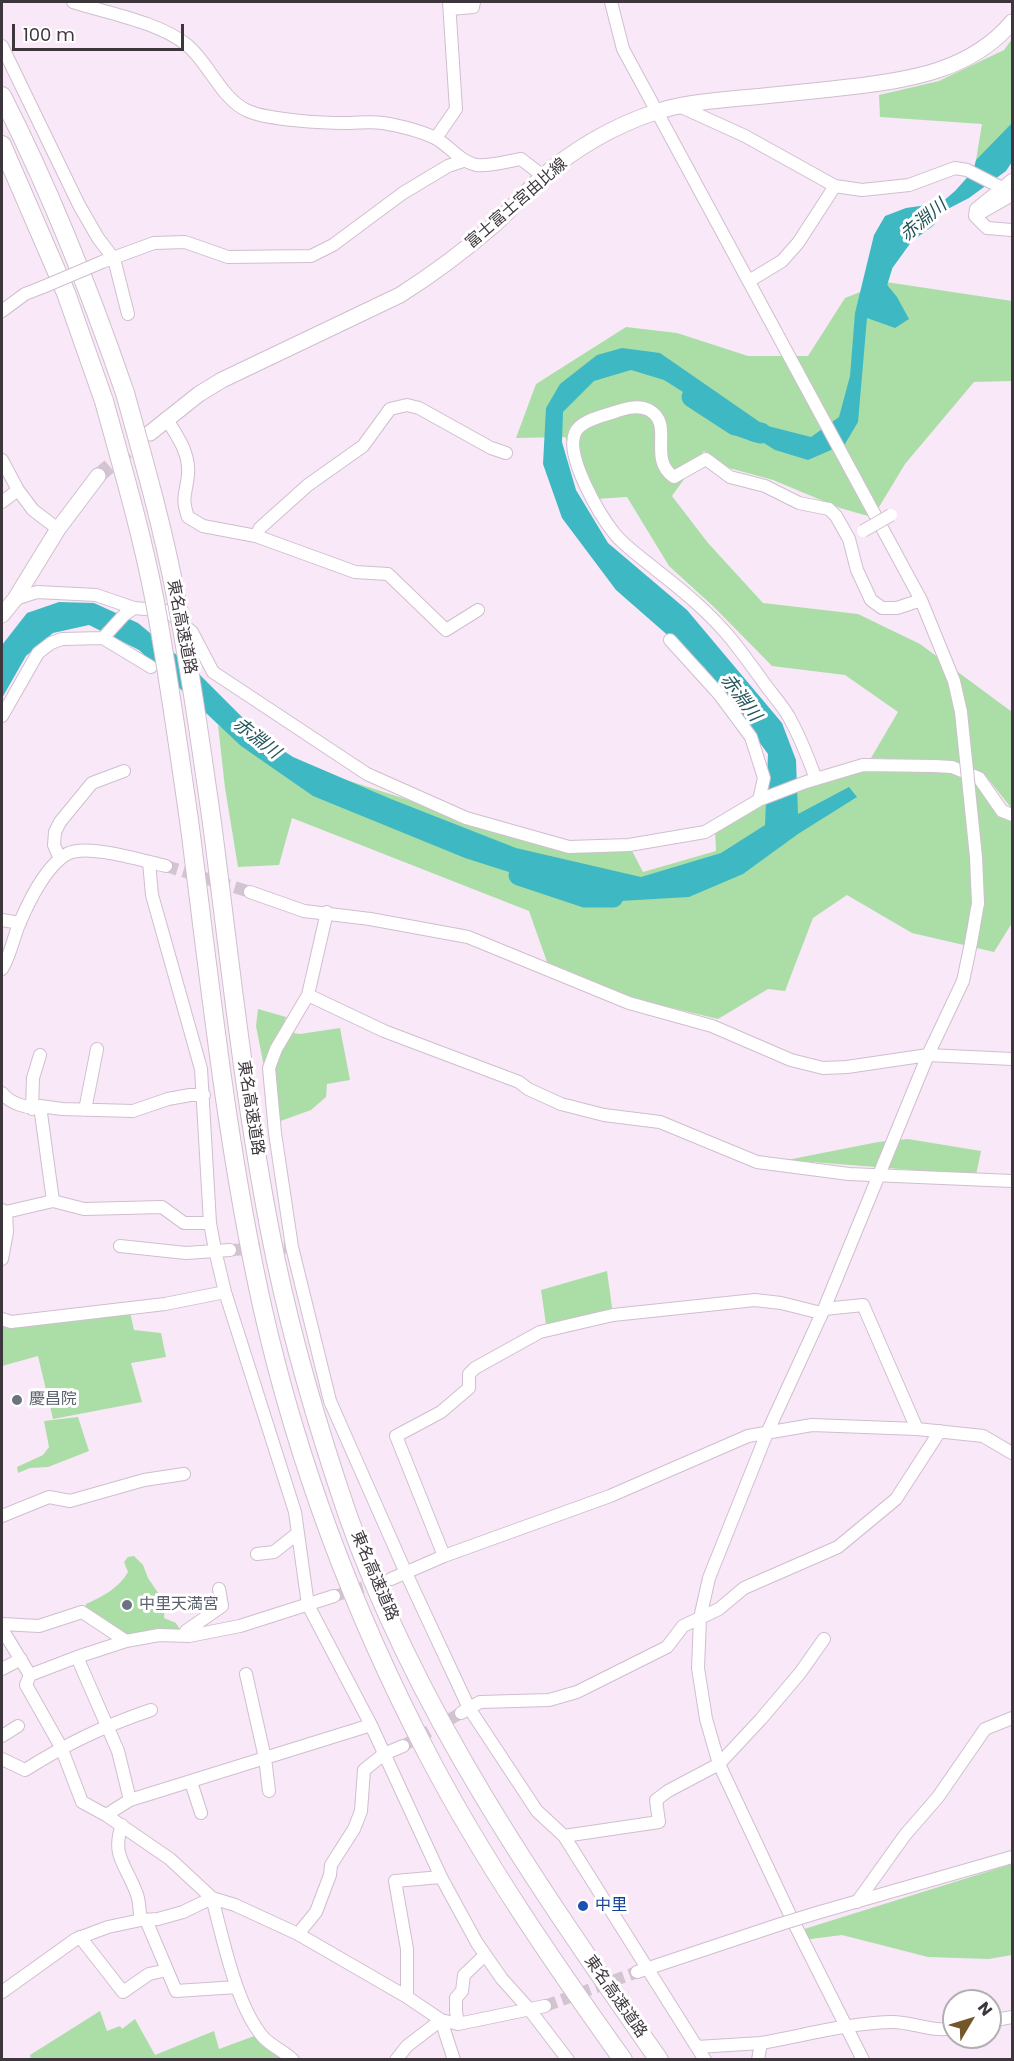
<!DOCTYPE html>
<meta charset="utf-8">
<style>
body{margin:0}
#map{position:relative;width:1014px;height:2061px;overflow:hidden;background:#f9e8f8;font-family:Poppins,sans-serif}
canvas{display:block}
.frame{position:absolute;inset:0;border:3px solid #3d363c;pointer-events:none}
.north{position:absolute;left:942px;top:1989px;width:60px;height:60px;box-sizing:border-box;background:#fff;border:2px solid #b1afb1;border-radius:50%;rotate:52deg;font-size:16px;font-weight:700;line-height:24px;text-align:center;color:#3d363c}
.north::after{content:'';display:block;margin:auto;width:21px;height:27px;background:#735629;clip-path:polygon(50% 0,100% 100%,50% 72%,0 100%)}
.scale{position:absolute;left:12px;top:24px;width:172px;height:27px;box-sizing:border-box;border:3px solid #3d363c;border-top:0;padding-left:8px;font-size:18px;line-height:21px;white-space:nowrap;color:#3d363c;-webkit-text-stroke:4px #fff;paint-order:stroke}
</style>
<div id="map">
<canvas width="1014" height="2061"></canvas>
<div class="frame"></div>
<div class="north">N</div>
<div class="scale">100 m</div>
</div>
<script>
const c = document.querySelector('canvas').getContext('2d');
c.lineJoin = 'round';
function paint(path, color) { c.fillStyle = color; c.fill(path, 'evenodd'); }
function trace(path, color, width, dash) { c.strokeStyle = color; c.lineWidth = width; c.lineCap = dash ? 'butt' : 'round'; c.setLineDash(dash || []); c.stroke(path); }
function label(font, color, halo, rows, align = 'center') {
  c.font = font + ' Poppins,"Noto Sans JP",sans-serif'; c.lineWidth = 6; c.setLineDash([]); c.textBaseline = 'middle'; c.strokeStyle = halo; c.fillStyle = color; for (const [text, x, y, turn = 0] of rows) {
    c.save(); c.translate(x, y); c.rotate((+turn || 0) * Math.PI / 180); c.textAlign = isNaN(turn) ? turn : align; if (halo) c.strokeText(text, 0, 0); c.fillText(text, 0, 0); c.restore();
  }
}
paint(new Path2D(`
 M1012,39V157L1000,173L976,160L982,124L880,117L879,95L939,81L1004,50Z
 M886,282L1012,301V381L974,382L905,464L876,512L868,516L840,508L773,480L729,468L704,451L672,496L708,543L763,603L858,614L920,644L1012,712V809L985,775L956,762L871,758L898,712L845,675L772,666L714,607L669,566L627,497L595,499L565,437L516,438L536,384L626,327L677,333L748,356H808L845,298Z
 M218,725L263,753L421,804L569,847L629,845L643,872L716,851L715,830L790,791L866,771L907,770L963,773L974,781L998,817L1012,822V923L994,952L912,933L847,895L813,918L785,991L768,989L718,1019L611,993L547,962L529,911L292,818L279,865L238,867L225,788Z
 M258,1009L286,1017L281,1031L300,1034L340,1028L350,1080L327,1084L326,1097L311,1110L275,1123L256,1026Z
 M908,1139L981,1151L976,1175L787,1160L878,1142Z
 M607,1271L613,1315L547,1331L541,1290Z
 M130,1312L134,1330L161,1333L166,1357L131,1363L142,1402L53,1419L38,1356L2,1366V1320Z
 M78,1417L89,1451L48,1467L30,1468L18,1473L17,1467L43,1455L49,1447L44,1421Z
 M134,1556L143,1565L148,1578L165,1603L164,1618L176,1623L181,1631L127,1638L84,1613L86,1604C102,1597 119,1588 128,1572L124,1562L128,1557Z
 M1012,1864V1955L989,1959L928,1957L842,1935L803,1940L798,1931Z
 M100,2011L107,2031L120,2026L122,2029L135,2019L155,2055L214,2031L219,2049L257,2035L286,2059L31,2060L30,2055Z`), '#abdea6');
paint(new Path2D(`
 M1012,123V162L1006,171L969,198L936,215L892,242L875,270L897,297L909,319L895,328L867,318L858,422L845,444L808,460L775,450L664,380L631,370L594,381L563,412L562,442L576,490L608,543L687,610L782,723L796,760L798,814L849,787L857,797L798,834L743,874L689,897L603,902L465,858L313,796L241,746L139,650L89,625L53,633L26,656L2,698V645L27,613L59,602L94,603L138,623L196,671L261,736L293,757L391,799L516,848L641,877L721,853L765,825L768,754L704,667L616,590L562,518L543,464L546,408L560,384L597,355L622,348L660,353L764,425L811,437L839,417L850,376L855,313L874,235L885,216L906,208L941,203L955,191L973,171L976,160Z`), '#3eb9c4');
trace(new Path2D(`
 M871,302L883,263L904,234L926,218
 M692,397L735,425C745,426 751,432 761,433
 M519,875L585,897H613`), '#3eb9c4', 21);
trace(new Path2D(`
 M166,866L250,892
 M230,1250L292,1247
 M334,1596L382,1582
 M403,1746L461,1713
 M545,2006L637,1972`), '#d3c4d2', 12, [12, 6]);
trace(new Path2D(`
 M98,476L146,435`), '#d3c4d2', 15, [15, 8]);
const minor = new Path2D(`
 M73,2C107,13 159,22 187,45C209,63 221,99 248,111C269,120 322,123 346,123C358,123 371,121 383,123C400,126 419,130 435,138C450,146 459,161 476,165C489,167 508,161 521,159L543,176
 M611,2L623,49L921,600L954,681L961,712
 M450,9L473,7L474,2
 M2,46L79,205L98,238L114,259L128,314
 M679,106L745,136L835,186L862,190L909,185L955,168L967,170L1002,188
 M436,138L456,109L449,2
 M1012,180L976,209L975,216L987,228L1012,230
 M982,212L1012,195
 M102,262L154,243L185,242L228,257L311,256L333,245L403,193L448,166L463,161
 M749,281L782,261L798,243L835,186
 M2,311L25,294L43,287
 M166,418C177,436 190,453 188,475C186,495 181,497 188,517L203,526L256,536L355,572L388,574L446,630L478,610
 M2,460L18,490L33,510L58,529
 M2,502L18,490
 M256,536L260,528L308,485L363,446L390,409L407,405L419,408L491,448L506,453
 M15,599L37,592L96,595L134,608L167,611L192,632L213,672L367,774L466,818L569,847L629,845L705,832L759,800L764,778L751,737L719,694L670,640
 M103,638L124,615L134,608
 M2,716L38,653L51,643L62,639L103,638L151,667
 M816,779C808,757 800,737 789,717C782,705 772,694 764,683C754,669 743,654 732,640C709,612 682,590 655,569C641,557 625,547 614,533C599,514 565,456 575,433C579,423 595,418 605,415C619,411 635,403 649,410C675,424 647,459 674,477L706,459L730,477L765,486L799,503L829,509L836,516L849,539L857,570L871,600L882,608H897L921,600
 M759,800L806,782L863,765L934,766L952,767L979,778L1002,811L1012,815
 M60,859L54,845L55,832L60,822L92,783L124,771
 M149,862L152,895L201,1069L210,1223L215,1250L225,1292L295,1512L308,1605L371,1725L441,1877L477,1943L502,1979L529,2009L568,2060
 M250,892L304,911L370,919L468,937L629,1003L712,1026L791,1060L823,1068L847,1067L928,1055L1012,1059
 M327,912L308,995L276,1049L269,1068L275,1133L292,1247L330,1401L406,1573L469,1708L537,1811L564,1836L705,2060
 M2,920L20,923
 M2,969C11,954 13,938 20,922C29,901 47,865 67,854C87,843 143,861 166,866
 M308,995L384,1031L519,1082L528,1089L561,1104L604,1115L660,1122L757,1162L849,1174L1012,1181
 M2,1093C10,1103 28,1110 40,1106L62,1109L133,1111L168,1099L190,1095H204
 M40,1106L53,1201
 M32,1109L33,1078L40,1055
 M85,1110L97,1049
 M2,1210L6,1212L53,1201L84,1209L162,1207L184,1223H210
 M120,1246L186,1253L230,1250
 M2,1259L7,1232L6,1212
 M824,1309L863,1305L917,1429
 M2,1319L11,1322L165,1304L225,1292
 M2,1516L49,1497L70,1501L144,1480L184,1474
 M257,1554L274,1552L298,1533
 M444,1556L396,1436L441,1412L469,1388V1374L475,1368L540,1332L613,1315L755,1300L781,1303L821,1313
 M391,1579L444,1556L610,1496L748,1436L812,1425L917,1429L983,1436L1012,1453
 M334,1596L240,1626L189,1636L159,1635L126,1641L77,1657L30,1675L26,1685L61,1747L82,1802L106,1815L170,1859L212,1898L235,1905L298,1934L407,1997L441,2020L458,2024L545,2006
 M2,1624L39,1626L82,1612L126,1641
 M2,1629L30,1675
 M185,1636L186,1631L222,1606L219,1589
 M77,1657L118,1751L130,1800
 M2,1669L21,1659
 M246,1674L265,1758L269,1791
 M461,1713L480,1702L549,1700L577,1692L667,1647L683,1626L719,1609L744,1588L838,1547L896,1499L940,1431
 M2,1736L18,1726
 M2,1759L25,1770C68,1743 104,1726 151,1710
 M191,1782L201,1813
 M106,1815L130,1800L371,1725
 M122,1825C111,1855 126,1865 136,1892C140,1900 139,1911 141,1920
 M564,1836L659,1822L656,1800L668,1791L719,1764L761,1719L800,1673L824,1639
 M212,1898C223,1938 236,2006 263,2037C271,2046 284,2051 293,2060
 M857,1902L905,1835L938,1797L985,1729L1012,1718
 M820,1912L1012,1857
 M146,1920L176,1991L237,1987
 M298,1934L316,1912L330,1875L331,1865L354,1829L361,1811L364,1770L384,1754L403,1746
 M80,1937L123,1992L149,1974L167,1970
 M637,1972L781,1924
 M2,1992L76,1939L108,1927L141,1920L158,1919L183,1912L212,1898
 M407,1997V1949L395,1881L441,1877
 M441,2020L454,2060
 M990,2021L1012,2017
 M458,2024L456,2011V1998L462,1991L464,1975L485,1955
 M697,2047L761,2043
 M396,2060L407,2046L441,2020
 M758,2060L761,2043C801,2036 849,2023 890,2022C912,2021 932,2033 954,2028
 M863,2060L791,1917L719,1764L706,1719L698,1668L700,1618L709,1578L767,1433L824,1309L928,1055L963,981L971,943L978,903`);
const major = new Path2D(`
 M150,433L199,394L222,380L400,295C433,274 464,251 494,225C511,210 525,192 542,177C574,149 615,125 656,112C683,103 712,101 741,98C777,95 813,91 849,87C909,80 971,71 1012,22
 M2,615L15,599L58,529L98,476`);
const highway = new Path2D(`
 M2,96C51,192 90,291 125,393
 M2,145L66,293L104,401
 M189,820C210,983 227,1149 263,1310C298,1464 355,1615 428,1755C484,1862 553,1962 623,2060
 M212,823C231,969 246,1117 276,1261C294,1346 319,1431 347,1513C416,1712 539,1888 659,2060`);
trace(minor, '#cfbfce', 14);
trace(major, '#cfbfce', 17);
trace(highway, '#cfbfce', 20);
trace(minor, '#fff', 12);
trace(major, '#fff', 15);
trace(highway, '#fff', 18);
const minorBridge = new Path2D(`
 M43,287L102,262
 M863,531L891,515
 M961,712L976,857L978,903
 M781,1924L820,1912`);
const highwayBridge = new Path2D(`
 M125,393C144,461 163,528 176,597C191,672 201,747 212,823
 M104,401C122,466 141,531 154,597C168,671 178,745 189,820`);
trace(minorBridge, '#cfbfce', 14, []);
trace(highwayBridge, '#cfbfce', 20, []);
trace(minorBridge, '#fff', 12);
trace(highwayBridge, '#fff', 18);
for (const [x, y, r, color] of [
 [17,1400,6,"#6b7280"],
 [127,1605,6,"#6b7280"],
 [583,1906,6,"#1a4fb4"]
]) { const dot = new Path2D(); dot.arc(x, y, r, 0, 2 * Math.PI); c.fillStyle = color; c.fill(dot); trace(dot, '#fff', 2); }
label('16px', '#3d363c', '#fff', [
 ["富士富士宮由比線",517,204,-41],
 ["東名高速道路",181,627,79],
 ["東名高速道路",250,1108,81],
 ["東名高速道路",374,1576,67],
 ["東名高速道路",615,1997,55]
]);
label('16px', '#5b616d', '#fff', [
 ["慶昌院",29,1400],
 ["中里天満宮",139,1605]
], 'left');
label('16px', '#164399', '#fff', [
 ["中里",595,1906]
], 'left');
label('italic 18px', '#205358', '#fff', [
 ["赤淵川",924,221,-40],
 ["赤淵川",740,698,53],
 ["赤淵川",256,739,38]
]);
</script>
